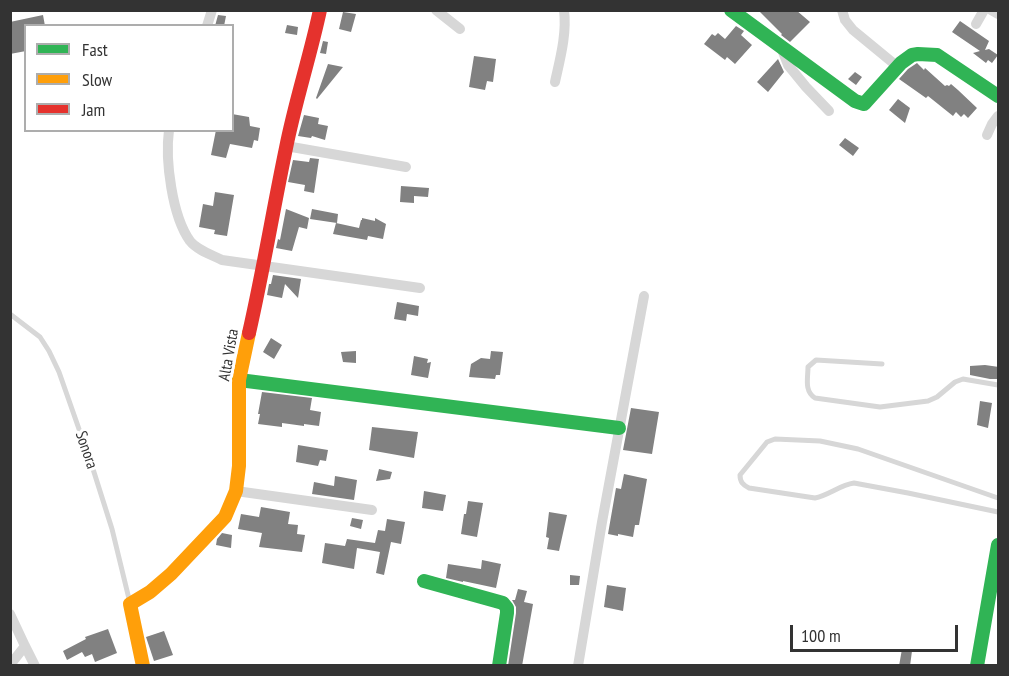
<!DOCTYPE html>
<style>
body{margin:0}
#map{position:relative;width:1009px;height:676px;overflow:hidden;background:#fff;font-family:"PT Sans Narrow",sans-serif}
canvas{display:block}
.frame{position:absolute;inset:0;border:12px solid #333;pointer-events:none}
.legend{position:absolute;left:24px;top:24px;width:210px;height:108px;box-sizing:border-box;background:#fff;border:2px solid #adadad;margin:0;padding:8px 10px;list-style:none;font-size:18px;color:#333}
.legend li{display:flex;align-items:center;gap:12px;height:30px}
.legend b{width:30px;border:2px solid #adadad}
.scale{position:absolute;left:790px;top:625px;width:168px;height:27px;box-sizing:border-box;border:3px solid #333;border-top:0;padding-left:8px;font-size:18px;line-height:21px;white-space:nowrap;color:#333;-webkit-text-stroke:4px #fff;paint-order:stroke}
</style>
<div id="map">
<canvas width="1009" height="676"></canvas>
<div class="frame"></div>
<ul class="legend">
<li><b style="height:8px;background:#30b455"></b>Fast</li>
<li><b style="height:8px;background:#ff9f0a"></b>Slow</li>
<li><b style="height:8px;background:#e5322d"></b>Jam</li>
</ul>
<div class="scale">100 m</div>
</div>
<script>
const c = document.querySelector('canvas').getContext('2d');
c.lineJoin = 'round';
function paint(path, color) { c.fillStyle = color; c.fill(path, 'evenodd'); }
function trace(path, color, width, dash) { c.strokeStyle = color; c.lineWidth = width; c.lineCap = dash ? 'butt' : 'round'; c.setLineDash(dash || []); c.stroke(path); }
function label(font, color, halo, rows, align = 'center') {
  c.font = font + ' "PT Sans Narrow",sans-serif'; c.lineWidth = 6; c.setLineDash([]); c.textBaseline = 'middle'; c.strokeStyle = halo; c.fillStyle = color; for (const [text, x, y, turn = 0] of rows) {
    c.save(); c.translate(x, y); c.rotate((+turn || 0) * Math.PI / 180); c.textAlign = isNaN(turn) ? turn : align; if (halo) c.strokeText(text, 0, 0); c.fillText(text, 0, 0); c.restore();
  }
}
paint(new Path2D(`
 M758,10H796L810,22L790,42L781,35L782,34Z
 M343,12L356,14L351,32L339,29Z
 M43,15L45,26H26V51L10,54V22Z
 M218,15L226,16L224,26H215Z
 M960,21L989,41L985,50L989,49L998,55L992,63L988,60L986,63L973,53L980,51L952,32Z
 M287,25L298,27L297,35L285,33Z
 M736,26L744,31L741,35L752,45L735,64L727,57L725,60L704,44L712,34L715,36L718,33L725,39Z
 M323,41L328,42L326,54L320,53Z
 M474,56L496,59L493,82L487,81L485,90L469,87Z
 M778,59L784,72L768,92L757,82Z
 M917,63L924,70L925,68L945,86L947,85L949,86L951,84L958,90L977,108L968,118L964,114L961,117L956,112L953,116L928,96L926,98L899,79L908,69Z
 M328,64L343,67L317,99L316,98Z
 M855,72L862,77L856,85L848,79Z
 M898,99L910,108L905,123L889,110Z
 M232,114L249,117L250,126L260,128L258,141L254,140L252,148L230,144L226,158L211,155L216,130H232Z
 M304,115L319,118L318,124L328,126L325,140L312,136L311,138L298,136Z
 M845,138L859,148L853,156L839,145Z
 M310,158L319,159L314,193L304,191L305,185L288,182L293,160L309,162Z
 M401,186L429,188L428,197L414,196V203L400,202Z
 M215,192L234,195L227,236L214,234L215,230L199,227L203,204L213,206Z
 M286,209L309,218L307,229L299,227L292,251L276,248L278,239L280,240Z
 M312,209L338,214L337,223L310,219Z
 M362,218L375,221V218L386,224L383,239L368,236L367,240L333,234L336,223L359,228L361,220H362Z
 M273,275L301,279L298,298L285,284L282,298L267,295L269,284H271Z
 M397,302L419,306L418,316L407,314L406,321L394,319Z
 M271,338L282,345L274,359L263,352Z
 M356,351V363L343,362L341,352Z
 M491,351L503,352L500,375H496L495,379L469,377L471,364L481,358L490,359Z
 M414,356L428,359L427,363L431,362L428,378L411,375Z
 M985,365L999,367V379H990L970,375V366Z
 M262,392L312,398L310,410L321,412L319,426L304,424V426L282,423V427L258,424L260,414H258Z
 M980,401L992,403L988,428L977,425Z
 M631,408L659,412L652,454L623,450Z
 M372,427L418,432L414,458L369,450Z
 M298,445L328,450L326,461L320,460L318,466L296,462Z
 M379,469L392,472L390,479L376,481Z
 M624,474L647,479L639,525H635L633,537L618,534V536L608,534L616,488L621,489Z
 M335,476L357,480L354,500L312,494L314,482L334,486Z
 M424,491L446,495L443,511L422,508Z
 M468,501L483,503L477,537L461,534L464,514H466Z
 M261,507L290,512L288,524L298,525L297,534L305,535L302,552L259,547L262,533L238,529L241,514L259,517Z
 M549,512L567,515L559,551L547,549L549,538L546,537Z
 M352,518L363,520L361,529L350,526Z
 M387,519L405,522L401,544L391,542L384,575L376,573L380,552L357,548L354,569L322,563L325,543L345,546L347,539L375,543L378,530L385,531Z
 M222,533L232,535L231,548L216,545L217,539Z
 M482,560L501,564L496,588L463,581V582L446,578L448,564L481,569Z
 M570,575L580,576L579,585H570Z
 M607,585L626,588L623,611L604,607Z
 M518,589L527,591L524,602L533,604L522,666H508L516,613V607L512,600H515Z
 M108,629L117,653L95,662L92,654L85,657L82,652L67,660L63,651L86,639L85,637Z
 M164,631L173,655L154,661L146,637Z
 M902,649L912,651L910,666H899Z`), '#818181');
trace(new Path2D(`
 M10,314L40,337L49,351L59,372L93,469L112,529L130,603
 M882,364L816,360L808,367C808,378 804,391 815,398L880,407L928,401L937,397L955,382L963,379L998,385
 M998,498L858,449L820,441L775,439L767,442L740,475C740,482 743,485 749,488L815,498C829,495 840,485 854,483L908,493L998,512`), '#d7d7d7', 5);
trace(new Path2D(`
 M436,10L460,29
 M842,10L845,20L853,30L898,67
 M991,10L998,14
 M976,24L984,10
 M207,26L212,10
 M781,47L788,65L806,87L829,111
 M555,82C560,59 567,34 564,10
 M169,130C165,160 172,216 190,241C197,250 212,255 222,260L420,288
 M987,135L992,124L998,116
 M286,146L406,167
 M236,491L372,510
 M10,614L25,646L35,666
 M10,665L25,646
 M578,666L602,522L644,296`), '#d7d7d7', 10);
trace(new Path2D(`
 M731,10L855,101L864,104L901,63L912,55L918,54L937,55L998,96
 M239,380L619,428
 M424,581L503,603L507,608V613L499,666
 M977,666L998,545`), '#30b455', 14);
trace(new Path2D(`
 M143,666L130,604L150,592L171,574L225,517L236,491L239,466V380L249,333`), '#ff9f0a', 14);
trace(new Path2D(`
 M249,333C263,272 273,210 286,148C295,102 310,57 320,10`), '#e5322d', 14);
label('16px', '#333', '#fff', [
 ["Alta Vista",229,355,-80],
 ["Sonora",86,450,71]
]);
</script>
